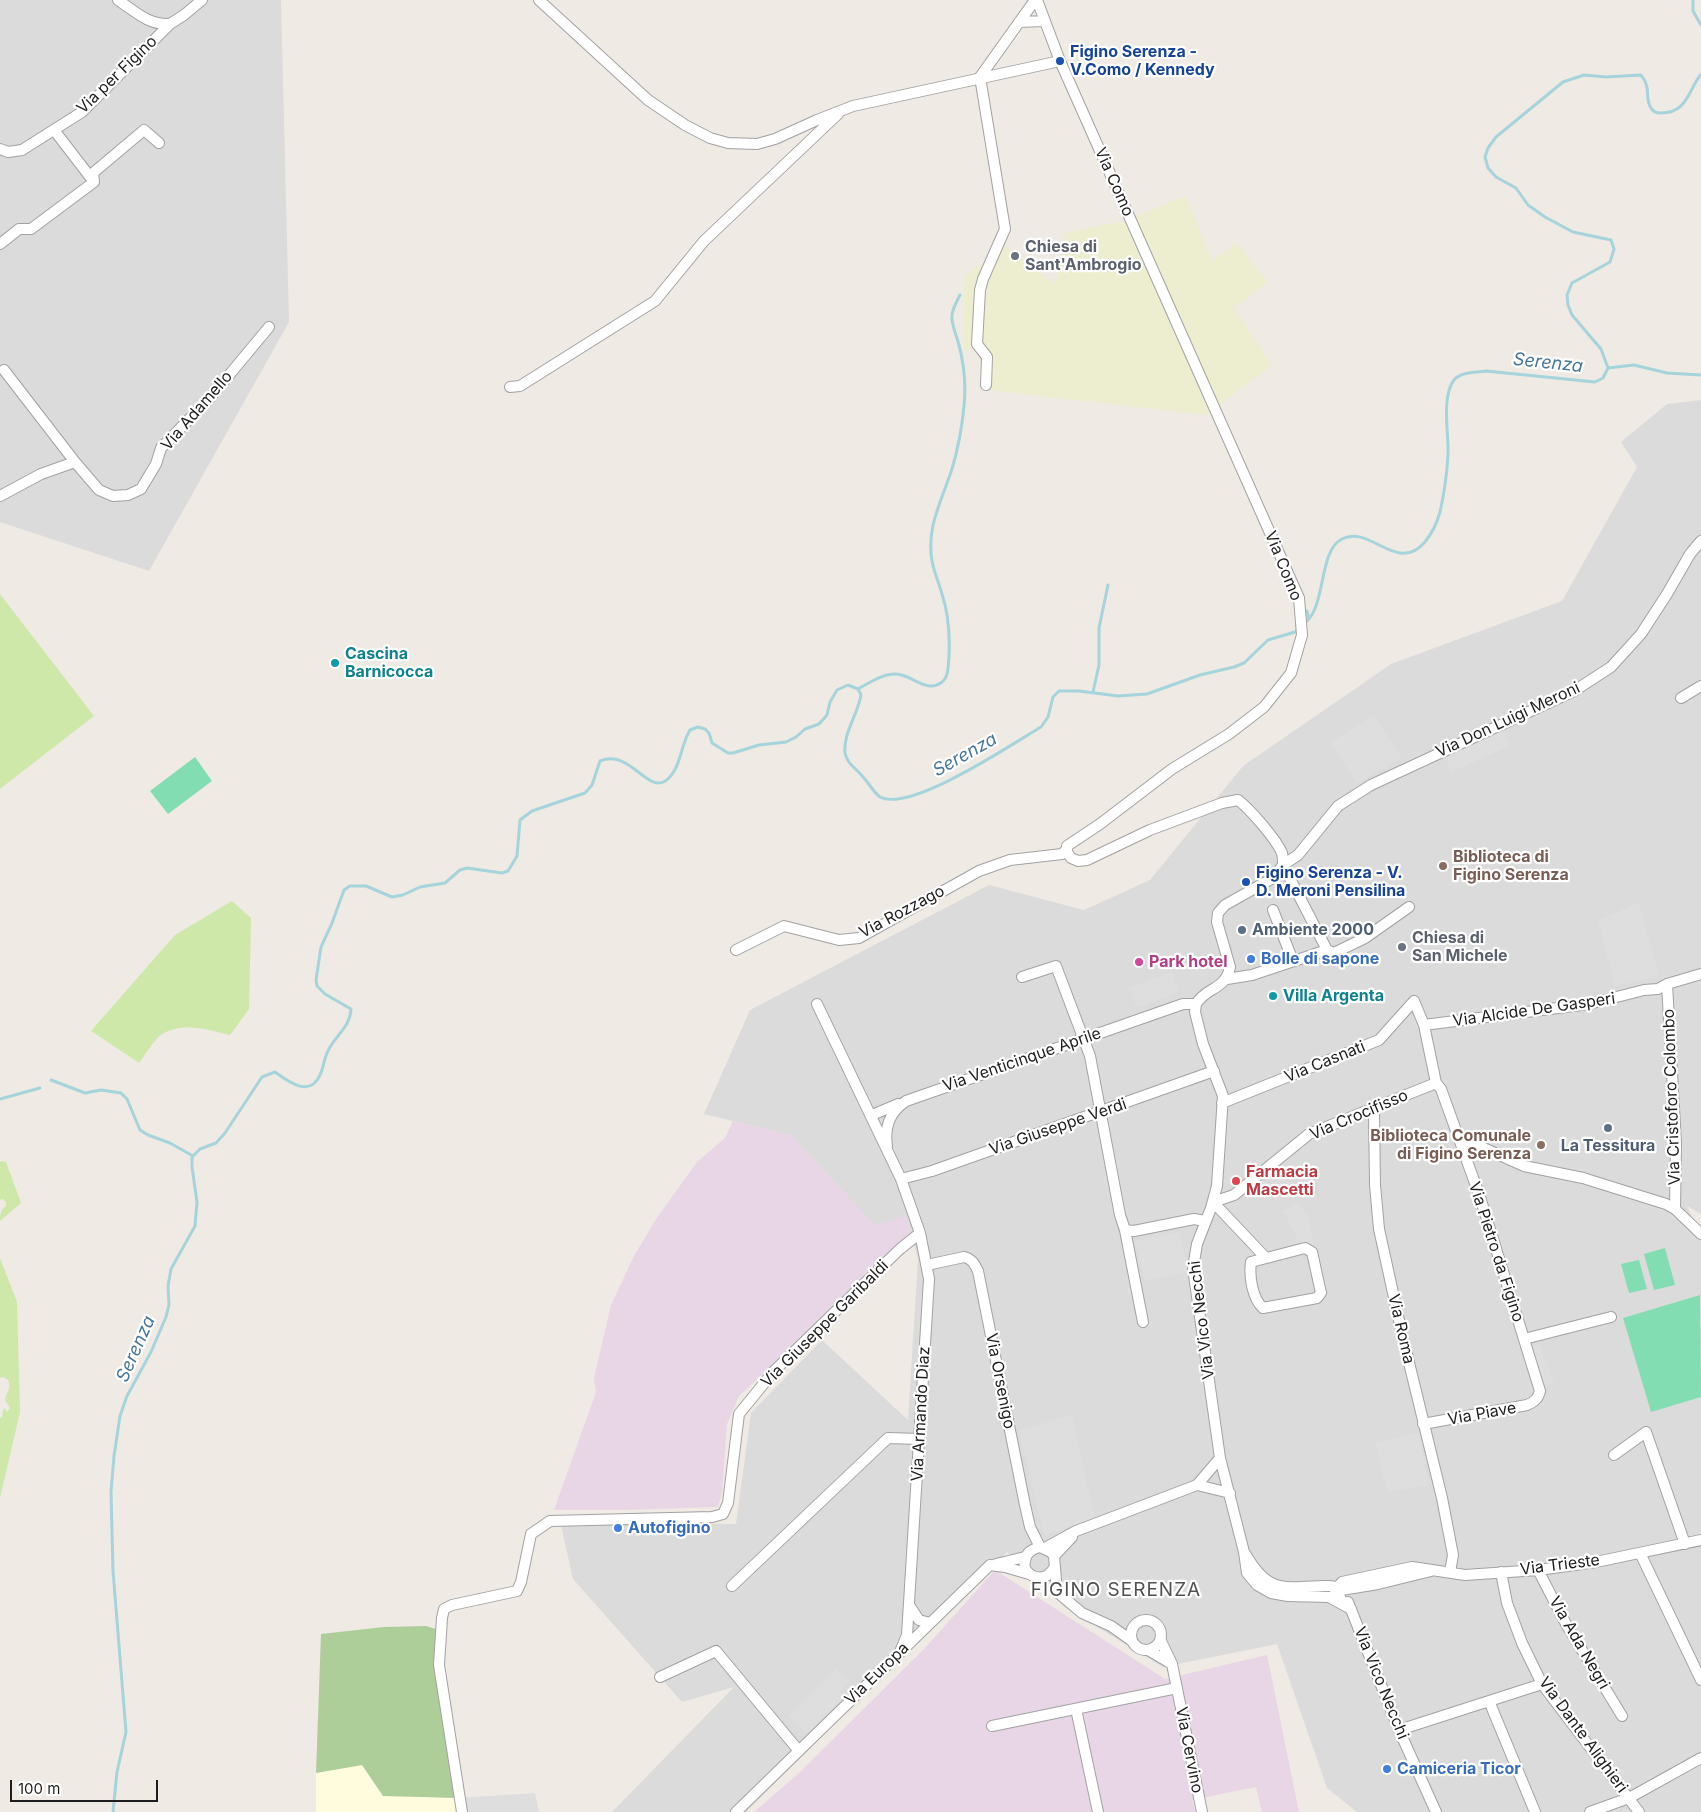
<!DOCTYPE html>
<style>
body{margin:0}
#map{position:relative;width:1701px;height:1812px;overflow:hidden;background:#efeae4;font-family:Inter,sans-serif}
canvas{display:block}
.scale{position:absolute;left:10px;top:1780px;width:148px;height:22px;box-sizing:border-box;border:2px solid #1e1e1e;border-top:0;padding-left:6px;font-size:15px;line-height:18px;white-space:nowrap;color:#1e1e1e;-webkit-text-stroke:4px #fff;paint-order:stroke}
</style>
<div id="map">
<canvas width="1701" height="1812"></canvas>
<div class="scale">100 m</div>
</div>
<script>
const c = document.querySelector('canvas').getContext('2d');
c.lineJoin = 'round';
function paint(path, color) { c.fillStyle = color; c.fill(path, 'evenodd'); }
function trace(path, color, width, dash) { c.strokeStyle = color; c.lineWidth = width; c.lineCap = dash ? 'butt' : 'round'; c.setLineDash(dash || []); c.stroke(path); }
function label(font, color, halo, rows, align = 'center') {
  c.font = font + ' Inter,sans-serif'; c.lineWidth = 4.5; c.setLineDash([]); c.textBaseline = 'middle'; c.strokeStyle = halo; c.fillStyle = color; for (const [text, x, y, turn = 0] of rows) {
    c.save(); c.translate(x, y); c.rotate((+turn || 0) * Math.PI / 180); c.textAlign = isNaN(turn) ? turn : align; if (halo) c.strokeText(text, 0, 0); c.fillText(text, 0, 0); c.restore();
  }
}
paint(new Path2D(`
 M0,0H281L289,322L149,571L0,522Z
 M1701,400V1214L1687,1206L1701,1236V1812H1357L1327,1788L1277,1644L1163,1667L1066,1608L1007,1552L746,1812H612L734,1687L682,1702L573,1579L560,1521L736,1524L751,1413L822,1340L908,1420L918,1259L906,1217L875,1226L791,1135L704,1114L750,1010L989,885L1084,910L1150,880L1243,766L1391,664L1562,601L1637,467L1621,442L1667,404Z`), '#dcdbdb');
paint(new Path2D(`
 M733,1121L791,1135L875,1225L906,1216L912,1238L739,1396L727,1424L722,1493L718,1507L624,1510H554L596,1392L594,1378L611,1305L634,1256L656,1219L697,1162L725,1138Z
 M995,1570L1165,1679L1267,1655L1299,1812H1262L1256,1787L1192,1800L1196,1812H754L799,1773L925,1648Z`), '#e8d6e6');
paint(new Path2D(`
 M362,1765L383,1796L459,1798L462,1812H316V1773Z`), '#fefcdd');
paint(new Path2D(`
 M1186,196L1212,261L1237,243L1268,282L1234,308L1272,365L1205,415L981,389L980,348L964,349V276L1006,247L1056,285L1065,232L1122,222Z`), '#ededcf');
paint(new Path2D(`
 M0,594L94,716L0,789Z
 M232,901L251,918L249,1009L230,1035C208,1030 181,1021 161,1035C153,1041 146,1054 139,1063L91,1031L175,935Z
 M0,1161L6,1162L21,1203L0,1221C0,1215 0,1210 6,1206V1202L3,1199L0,1200Z
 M0,1258L17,1302L20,1412L0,1498V1418L2,1417L3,1410L5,1408L7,1412L10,1408L5,1400C6,1392 12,1389 8,1380L3,1377L0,1378Z`), '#cee8aa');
paint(new Path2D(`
 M426,1626L442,1631L439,1665L459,1798L383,1796L362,1765L316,1773L321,1634L384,1627Z`), '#adce99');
paint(new Path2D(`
 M195,757L212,781L168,814L150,791Z
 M1665,1248L1675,1285L1654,1290L1644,1254Z
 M1639,1260L1647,1289L1629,1293L1621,1264Z
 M1700,1295L1701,1397L1651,1412L1623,1318Z`), '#83ddb2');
paint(new Path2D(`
 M1374,715L1402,758L1357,783L1330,743Z
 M1502,730L1510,746L1451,772L1445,756Z
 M1639,903L1659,976L1615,986L1598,920Z
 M1356,948L1364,962L1345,973L1337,959Z
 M1172,972L1179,992L1137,1008L1129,988Z
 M1299,1203L1310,1219L1314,1247L1298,1240L1283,1211Z
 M1179,1232L1189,1272L1145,1281L1135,1241Z
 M1540,1344L1554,1382L1543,1385L1530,1347Z
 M1072,1415L1095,1518L1044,1536L1019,1430Z
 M1418,1433L1429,1485L1387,1492L1375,1442Z
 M836,1669L849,1682L840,1691L845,1696L807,1734L789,1716Z
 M535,1793L539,1812H462L459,1798Z`), '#dedede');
trace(new Path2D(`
 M1693,0V11L1701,25
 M1608,368L1634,365L1667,373L1701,375
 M1307,611L1309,619
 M1307,621C1326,603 1319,550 1342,539C1370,524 1397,575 1425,542C1432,533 1437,523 1440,512C1444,494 1447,473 1448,455C1449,434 1441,397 1454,380C1460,372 1476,372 1486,371L1595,382L1603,378L1608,368L1601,349L1572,315L1568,305L1567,295L1572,283L1610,262L1614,249L1611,240L1573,232L1545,217L1528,205L1516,188L1496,177L1488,168L1485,157L1488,148L1496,137L1563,82L1584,75L1606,77L1641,75C1652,88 1644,97 1651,108C1653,112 1657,113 1661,113C1687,113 1688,91 1701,74
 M858,689C869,683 880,675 893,674C910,672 926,695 942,682C949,677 948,665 949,657C950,635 949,615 942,594C939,583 934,572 932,561C926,527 942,500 952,469C958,449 962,427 964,406C966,386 964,364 959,345C957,337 953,328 952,320C951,311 956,303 960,295
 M1093,692L1099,665V628L1108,585
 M51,1080L85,1093L101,1090L121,1093L127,1099L140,1130L148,1135L170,1143L193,1156
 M0,1099L40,1088
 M113,1812L117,1772L126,1732L113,1571L111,1492L114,1456L120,1416L127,1396L151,1352L166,1317L169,1305L168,1286L171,1269L195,1226L197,1202L192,1167V1157L200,1149L216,1143L225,1133L262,1077L275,1072C289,1082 310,1098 320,1075C324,1067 324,1057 329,1049C337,1034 350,1027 351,1009L325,994L317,986L316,980L321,947L332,923L344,890L350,886H366L392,897L403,895L420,887L445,883L460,870L467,868L502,873L508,871L517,856L520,820L532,811L585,793L592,785L600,761C631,748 648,797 668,779C681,767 681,744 690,730L698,727L705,729L709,733L712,743L728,753H733L759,745L786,742L796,737L805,729L819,724L827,715L830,702L837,690L848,685L858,689L861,695C858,714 843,733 845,753C847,764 857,769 863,777C868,782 874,793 880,797C910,813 1012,744 1041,727L1048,717L1053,697L1059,691H1079L1118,696L1147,694L1200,675L1234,667L1244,663L1268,640L1295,632L1298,629`), '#a5d4dc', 3);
const minor = new Path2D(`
 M118,0C136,12 148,25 170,24
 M539,0L648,100L685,125L710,138L728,143L757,144L775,139L817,120L853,106L1060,61
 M1037,0L1060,61L1299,598L1302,635L1291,673L1264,707L1229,734L1172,769L1100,824L1067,846V852L1071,858L1078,861L1087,860L1150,830L1222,803L1238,800C1250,809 1276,839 1282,853C1283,857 1283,861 1283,865L1327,950
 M1019,22L1045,21
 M54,130L94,182
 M0,149L8,152L22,150L82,112L170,24L184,15L202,0
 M0,244L19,229H31L94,182L93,173L144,130L159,143
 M4,370L75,462
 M986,385L987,357L977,344L980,290L983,279L1005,229L980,77L1035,0
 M510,387L520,386L655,301L704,241L838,114
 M0,496L41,474L75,462L99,490L113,496L128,495L141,489L156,464L161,448L210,398L269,327
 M1681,698L1701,686
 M1273,910L1293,961
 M736,950L784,926L839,940L859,938L979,871L1010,860L1062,854L1067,849
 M1022,977L1056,966L1090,1056L1120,1215L1125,1230L1143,1322
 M1227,979L1252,975L1327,950L1334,953L1365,938L1409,907
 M1667,984L1676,1143L1675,1209
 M817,1004L901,1179L920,1233L929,1279L907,1635L900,1652
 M1196,1004C1207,986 1225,991 1230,967L1217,922L1218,913L1225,905L1273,878L1283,865L1298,855L1338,806L1371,785L1574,691L1611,667L1641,634L1667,594L1690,554L1701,541
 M1196,1004L1195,1012L1203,1044L1223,1096L1217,1186L1211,1208L1197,1244L1193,1268L1220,1458L1244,1552L1247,1573L1257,1585L1271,1593L1288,1596L1329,1597L1351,1609
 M1424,1025L1589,1004L1644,990L1658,989L1667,984L1701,974
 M1222,1103L1379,1040L1414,1001L1424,1025L1436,1083L1309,1134L1234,1195L1213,1202L1266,1258
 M1377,1107L1374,1113L1375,1185L1379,1229L1402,1334L1442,1498L1453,1555L1450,1572
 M872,1115L898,1104
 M1459,1137L1524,1166L1583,1178L1666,1204L1675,1209L1701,1234
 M887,1146C884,1126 890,1112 906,1101L1183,1004H1196
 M901,1179L932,1171L1214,1071
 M1125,1230L1134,1231L1194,1219L1205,1221
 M1305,1248L1312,1252L1321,1293L1317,1298L1263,1308C1252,1298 1249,1276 1251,1262Z
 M927,1265L964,1257C972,1259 974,1263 978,1271L1025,1505L1030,1527L1040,1547
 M1524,1339L1611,1317
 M1423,1424L1527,1405C1534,1402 1538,1399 1540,1391L1480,1197L1441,1089L1436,1083
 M1614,1455L1646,1432L1685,1544
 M1197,1485L1230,1493
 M1045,1548L1076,1531L1197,1485L1220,1458
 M1640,1553L1701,1680
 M1246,1555C1268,1593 1283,1588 1323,1586C1330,1586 1335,1585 1341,1590
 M1054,1556L1072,1537
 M996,1564L1025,1557
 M1054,1568C1047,1580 1034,1581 1025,1569C1023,1557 1028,1550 1040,1547L1051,1552L1054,1556L1057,1592L1082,1613L1111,1626L1132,1641
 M1538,1570L1566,1624L1622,1716
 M1501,1572L1507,1603L1522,1643L1542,1684L1639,1812
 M732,1586L888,1438L919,1439
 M1335,1591L1378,1584L1431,1571
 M1348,1602L1399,1730L1436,1812
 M1343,1604L1339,1595L1338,1587L1342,1582L1412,1567L1465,1575L1538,1570L1596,1562L1701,1540
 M909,1605L919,1620L930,1623
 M1131 1635a15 15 0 1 1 30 0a15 15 0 1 1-30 0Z
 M1161,1641L1172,1664L1202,1812
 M1148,1650L1172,1664
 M660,1677L716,1651L799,1751
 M1489,1701L1535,1812
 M1076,1709L1098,1812
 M992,1726L1177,1688
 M1399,1730L1542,1684
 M462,1812L439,1665L442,1618L444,1609L452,1605L517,1591L521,1582L531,1534L550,1521L712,1517L723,1514L728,1503L739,1414L774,1371L900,1249L920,1233
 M736,1812L990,1565L1005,1567L1029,1574
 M1590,1812L1629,1798L1701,1758`);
trace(minor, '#a2a2a2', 12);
trace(minor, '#fff', 10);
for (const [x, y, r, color] of [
 [1060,61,5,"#1a4fb4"],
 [1015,256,5,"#6b7280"],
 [335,663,5,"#0f9aa8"],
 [1443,866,5,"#8d6e63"],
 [1246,882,5,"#1a4fb4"],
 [1242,930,5,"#5c6f8a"],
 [1402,947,5,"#6b7280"],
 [1251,959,5,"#3f7fe0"],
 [1139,962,5,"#d1479c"],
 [1273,996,5,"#0f9aa8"],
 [1608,1128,5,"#5c6f8a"],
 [1541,1145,5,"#8d6e63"],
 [1236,1181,5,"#e0444e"],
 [618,1528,5,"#3f7fe0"],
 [1387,1769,5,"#3f7fe0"]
]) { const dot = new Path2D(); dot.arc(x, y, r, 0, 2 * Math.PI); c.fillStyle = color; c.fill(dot); trace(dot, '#fff', 2); }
label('bold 16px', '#164399', '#fff', [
 ["Figino Serenza -",1070,52],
 ["V.Como / Kennedy",1070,70],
 ["Figino Serenza - V.",1256,873],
 ["D. Meroni Pensilina",1256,891]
], 'left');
label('16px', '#1e1e1e', '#fff', [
 ["Via per Figino",117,75,-44],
 ["Via Como",1114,182,66],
 ["Via Adamello",197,411,-49],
 ["Via Como",1283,566,68],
 ["Via Don Luigi Meroni",1508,720,-25],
 ["Via Rozzago",902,912,-28],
 ["Via Alcide De Gasperi",1534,1010,-8],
 ["Via Venticinque Aprile",1022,1060,-19],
 ["Via Casnati",1325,1062,-22],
 ["Via Cristoforo Colombo",1672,1097,-92],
 ["Via Crocifisso",1359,1115,-23],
 ["Via Giuseppe Verdi",1058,1127,-19],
 ["Via Pietro da Figino",1496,1252,72],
 ["Via Vico Necchi",1202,1320,-97],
 ["Via Giuseppe Garibaldi",825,1324,-45],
 ["Via Roma",1401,1329,77],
 ["Via Orsenigo",1000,1381,79],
 ["Via Armando Diaz",921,1414,-87],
 ["Via Piave",1482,1414,-10],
 ["Via Trieste",1560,1565,-7],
 ["Via Ada Negri",1579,1643,60],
 ["Via Europa",877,1674,-44],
 ["Via Vico Necchi",1381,1683,68],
 ["Via Dante Alighieri",1583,1735,54],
 ["Via Cervino",1189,1750,79]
]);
label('bold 16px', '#5b616d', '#fff', [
 ["Chiesa di",1025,247],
 ["Sant'Ambrogio",1025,265],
 ["Chiesa di",1412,938],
 ["San Michele",1412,956]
], 'left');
label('bold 16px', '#0d838f', '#fff', [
 ["Cascina",345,654],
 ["Barnicocca",345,672],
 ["Villa Argenta",1283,996]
], 'left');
label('bold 16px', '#785e54', '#fff', [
 ["Biblioteca di",1453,857],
 ["Figino Serenza",1453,875],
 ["Biblioteca Comunale",1531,1136,"right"],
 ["di Figino Serenza",1531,1154,"right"]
], 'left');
label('bold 16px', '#4e5e75', '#fff', [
 ["Ambiente 2000",1252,930],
 ["La Tessitura",1608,1146,"center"]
], 'left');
label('bold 16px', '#366cbe', '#fff', [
 ["Bolle di sapone",1261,959],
 ["Autofigino",628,1528],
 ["Camiceria Ticor",1397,1769]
], 'left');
label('bold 16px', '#b23c85', '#fff', [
 ["Park hotel",1149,962]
], 'left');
label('bold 16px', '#be3a42', '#fff', [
 ["Farmacia",1246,1172],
 ["Mascetti",1246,1190]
], 'left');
label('italic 18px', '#46789c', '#fff', [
 ["Serenza",1548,363,6],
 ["Serenza",965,755,-29],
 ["Serenza",136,1349,-66]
]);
c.letterSpacing = '1px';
label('19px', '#515151', '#fff', [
 ["FIGINO SERENZA",1116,1590]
]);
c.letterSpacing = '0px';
</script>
